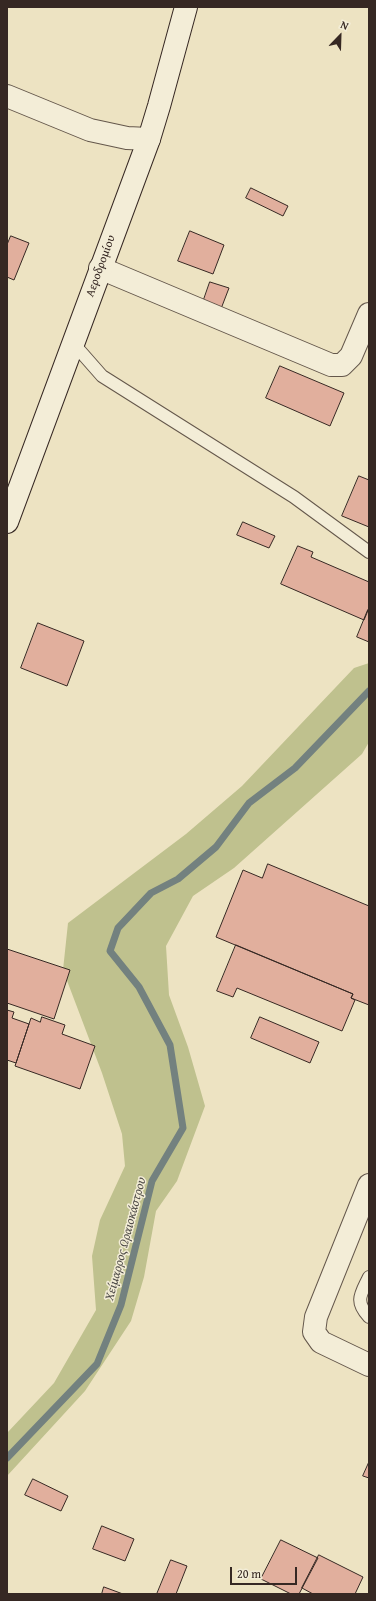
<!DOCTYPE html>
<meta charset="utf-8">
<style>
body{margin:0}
#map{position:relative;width:376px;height:1601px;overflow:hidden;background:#ede3c2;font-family:"Gentium Book Plus",serif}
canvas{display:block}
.frame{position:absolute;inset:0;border:8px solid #362823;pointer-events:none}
.north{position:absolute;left:320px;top:16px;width:40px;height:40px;-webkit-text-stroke:3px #f3edd7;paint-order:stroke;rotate:23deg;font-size:11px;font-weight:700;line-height:16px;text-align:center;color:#362823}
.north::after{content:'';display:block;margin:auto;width:14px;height:18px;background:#362823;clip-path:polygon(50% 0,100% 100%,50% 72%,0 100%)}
.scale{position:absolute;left:230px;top:1567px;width:67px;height:18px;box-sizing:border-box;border:2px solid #362823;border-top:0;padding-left:5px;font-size:12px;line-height:14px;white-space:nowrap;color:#362823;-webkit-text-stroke:3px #f3edd7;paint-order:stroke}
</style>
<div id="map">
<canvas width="376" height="1601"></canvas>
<div class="frame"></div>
<div class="north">N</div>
<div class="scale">20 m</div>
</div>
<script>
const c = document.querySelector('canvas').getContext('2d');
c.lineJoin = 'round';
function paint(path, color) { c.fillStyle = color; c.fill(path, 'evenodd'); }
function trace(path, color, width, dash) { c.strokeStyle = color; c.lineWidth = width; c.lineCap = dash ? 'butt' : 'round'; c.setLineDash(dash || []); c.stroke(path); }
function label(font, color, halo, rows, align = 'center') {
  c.font = font + ' "Gentium Book Plus",serif'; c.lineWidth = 3; c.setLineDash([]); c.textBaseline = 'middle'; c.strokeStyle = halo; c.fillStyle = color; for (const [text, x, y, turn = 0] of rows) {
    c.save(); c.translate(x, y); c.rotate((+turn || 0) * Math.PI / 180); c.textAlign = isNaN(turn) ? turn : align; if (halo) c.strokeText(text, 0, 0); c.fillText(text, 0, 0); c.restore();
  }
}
paint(new Path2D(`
 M369,663V742L362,754L234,868L193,896L166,946L169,995L188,1047L205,1106L177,1181L156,1211L144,1277L131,1321L85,1391L7,1476V1433L54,1383L96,1310L92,1256L100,1220L125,1166L122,1134L102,1073L63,970L68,923L186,834L242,786L354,668Z`), '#bfc18e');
trace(new Path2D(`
 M7,1458L97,1364L121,1305L152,1181L183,1128L170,1045L139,987L110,951L118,928L151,893L178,879L216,847L249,803L295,768L369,691`), '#73817f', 7);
const building = new Path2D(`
 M251,188L288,206L283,216L246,198Z
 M190,231L224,245L213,274L178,261Z
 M11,236L29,243L14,280L7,277V245Z
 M210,282L229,288L219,314L201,308Z
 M280,366L344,393L330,426L266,398Z
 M359,476L369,480V527L342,516Z
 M243,522L275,536L269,548L237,535Z
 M298,546L313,552L311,557L369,582V608L364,620L281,584Z
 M368,610L369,611V642L357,637Z
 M38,623L84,641L67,686L21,668Z
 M268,864L369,906V1005L351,998L353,994L216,937L243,870L262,878Z
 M236,945L353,994L351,998L355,1000L342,1031L237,988L233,997L217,991Z
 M7,949L70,970L54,1019L7,1003Z
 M7,1010L14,1012L12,1018L29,1024L16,1063L7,1060Z
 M42,1017L65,1025L62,1034L95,1046L80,1089L15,1066L31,1018L40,1022Z
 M260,1017L319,1042L310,1063L251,1038Z
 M369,1462V1478L363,1476Z
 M33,1479L68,1496L61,1511L25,1495Z
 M102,1526L134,1539L125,1561L93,1549Z
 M281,1540L318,1558L299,1594H291L261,1579Z
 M319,1555L363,1577L355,1594H313L302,1588Z
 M171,1560L187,1566L176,1594H157Z
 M104,1587L123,1594H102Z`);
paint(building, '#e1af9d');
trace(building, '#362823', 1);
const lane = new Path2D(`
 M73,343L102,376L294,497L369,552
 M369,1277C361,1294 354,1301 369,1317`);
const street = new Path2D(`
 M7,96L90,130L127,138L149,139
 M100,268L331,365H342L351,356L369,314
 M369,1185L316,1317L314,1332L321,1342L369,1365`);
const secondary = new Path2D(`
 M7,522L149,139L159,106L186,7`);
trace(lane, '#64574b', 14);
trace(street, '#64574b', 24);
trace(secondary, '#362823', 24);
trace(lane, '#f3edd7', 12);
trace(street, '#f3edd7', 22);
trace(secondary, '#f3edd7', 22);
label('12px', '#362823', '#f3edd7', [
 ["Αεροδρομίου",101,266,-70]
]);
label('italic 13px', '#504d49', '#f3edd7', [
 ["Χείμαρρος Ωραιοκάστρου",126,1239,-75]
]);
</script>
